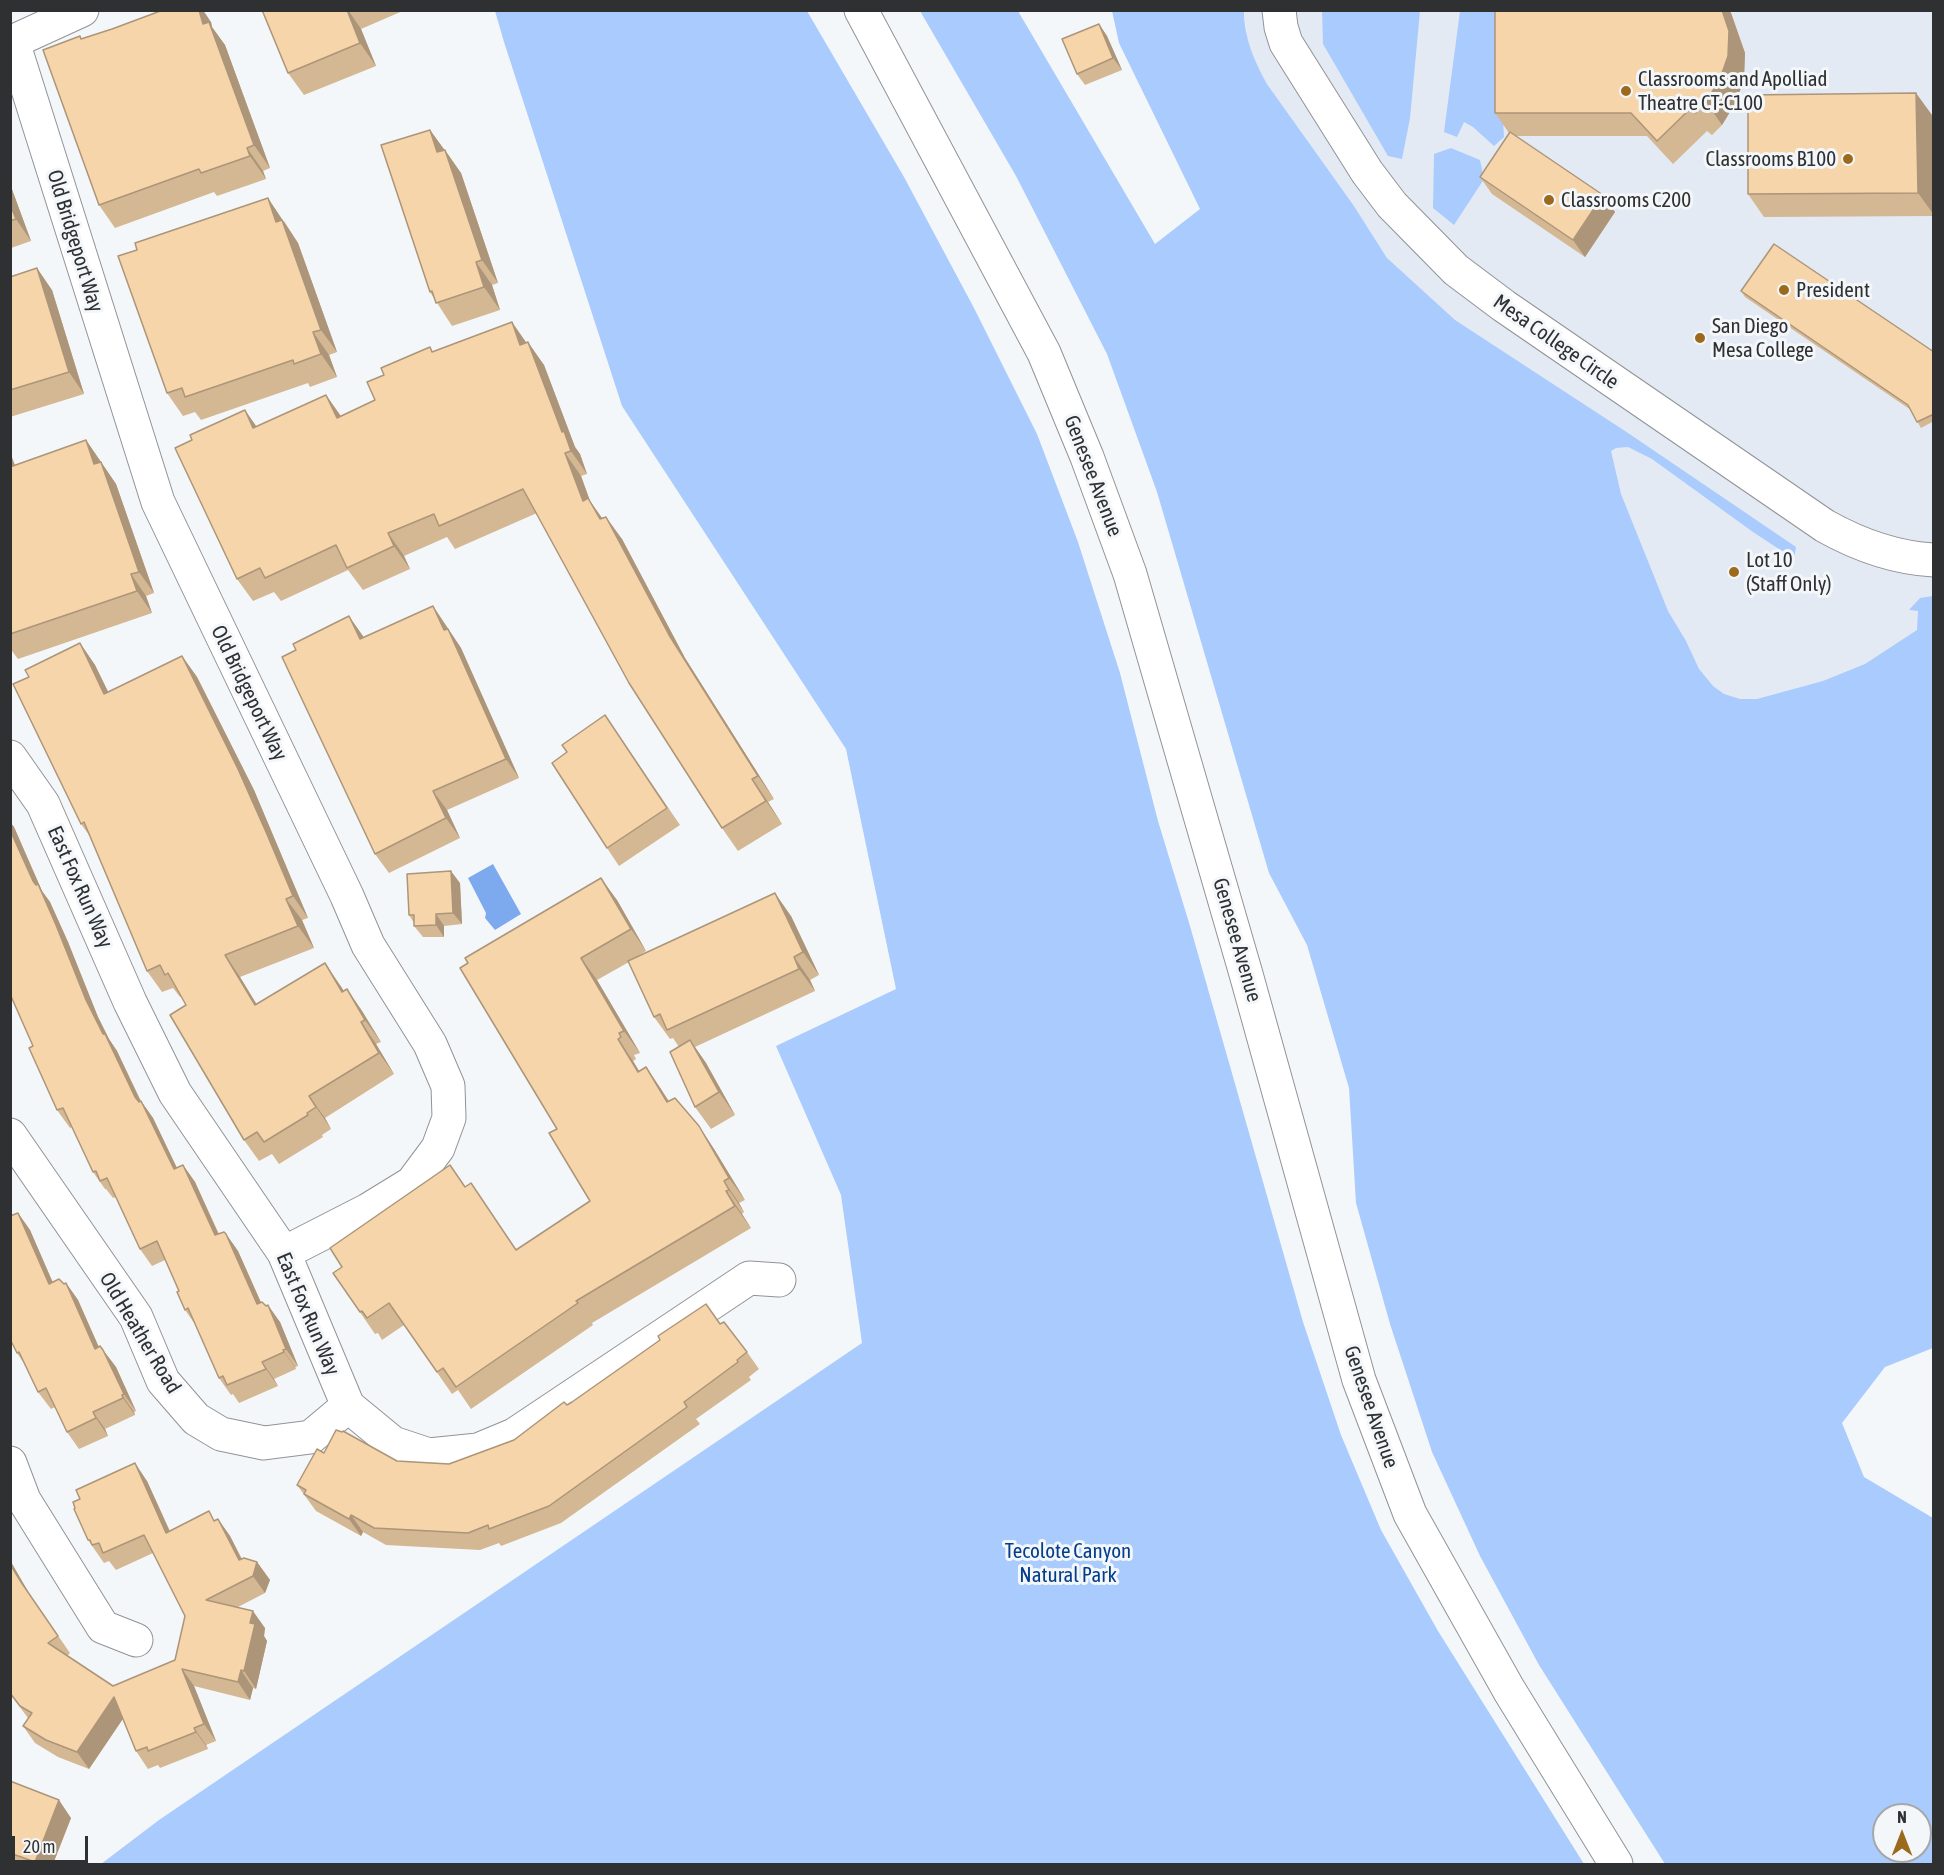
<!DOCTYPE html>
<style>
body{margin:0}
#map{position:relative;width:1944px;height:1875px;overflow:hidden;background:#f4f7fa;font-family:"Asap Condensed",sans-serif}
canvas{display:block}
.frame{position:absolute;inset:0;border:12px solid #2f3031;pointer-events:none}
.north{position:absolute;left:1872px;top:1803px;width:60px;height:60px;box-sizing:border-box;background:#f4f7fa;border:2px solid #a5a7aa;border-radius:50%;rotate:0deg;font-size:16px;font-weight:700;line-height:24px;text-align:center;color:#2f3031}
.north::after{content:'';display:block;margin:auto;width:21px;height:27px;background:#9b6a1d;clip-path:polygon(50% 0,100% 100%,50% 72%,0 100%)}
.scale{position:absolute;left:12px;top:1836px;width:76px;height:27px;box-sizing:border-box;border:3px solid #2f3031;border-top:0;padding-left:8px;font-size:18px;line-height:21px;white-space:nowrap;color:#2f3031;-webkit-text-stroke:4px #f4f7fa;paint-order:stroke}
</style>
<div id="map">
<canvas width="1944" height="1875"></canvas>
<div class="frame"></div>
<div class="north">N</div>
<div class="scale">20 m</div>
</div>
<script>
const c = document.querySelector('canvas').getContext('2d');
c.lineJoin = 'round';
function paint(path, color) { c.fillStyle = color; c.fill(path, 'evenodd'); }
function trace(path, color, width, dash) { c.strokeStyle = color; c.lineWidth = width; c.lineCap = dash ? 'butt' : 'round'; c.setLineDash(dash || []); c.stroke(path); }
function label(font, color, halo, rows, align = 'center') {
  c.font = font + ' "Asap Condensed",sans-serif'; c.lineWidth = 6; c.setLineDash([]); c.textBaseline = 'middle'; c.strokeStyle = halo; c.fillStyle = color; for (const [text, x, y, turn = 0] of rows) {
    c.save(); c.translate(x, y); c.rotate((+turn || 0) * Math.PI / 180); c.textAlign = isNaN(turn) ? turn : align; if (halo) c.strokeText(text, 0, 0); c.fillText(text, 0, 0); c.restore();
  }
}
paint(new Path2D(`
 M1244,10L1933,11L1934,602L1903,661L1765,715L1722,708L1387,258L1354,206L1267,84L1255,63L1247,38Z`), '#e3eaf4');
paint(new Path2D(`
 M495,11H807L904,177L974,308L1037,434L1078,542L1120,673L1158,821L1190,926L1303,1322L1341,1435L1381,1530L1438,1631L1584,1864H101L159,1820L862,1343L841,1195L776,1046L896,989L846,749L622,406L504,42Z
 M920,11H1018L1155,244L1200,209L1119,43L1112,11H1244C1244,37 1254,61 1267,84L1354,206L1387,258L1455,320L1628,433L1796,547L1794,559L1753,532L1652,459L1628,447L1616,448L1611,451L1621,494L1668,611L1686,641L1699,669L1713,686L1724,694L1740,699H1757L1823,681L1865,664L1917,630L1918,611L1909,610L1920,598L1933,596V1348L1885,1367L1842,1423L1864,1477L1933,1518V1864H1665L1539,1665L1480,1556L1432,1452L1390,1324L1356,1203L1349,1088L1307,945L1269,873L1157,492L1107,354L1016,176ZM1884,1815H1920V1851H1884Z
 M1322,11H1420L1410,118L1402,159L1388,156L1323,44Z
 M1460,11H1508L1503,118L1504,137L1494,146L1473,127L1464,122L1457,137L1444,132Z
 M1451,148L1480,160L1484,179L1454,225L1433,208L1434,154Z`), '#aacbfd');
paint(new Path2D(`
 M493,864L521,914L495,930L485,918L486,913L468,878Z`), '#7daaee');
const minor = new Path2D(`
 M1279,10L1281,27L1286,43L1367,172L1392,205L1456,270L1504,306L1825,526C1859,545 1894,558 1934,560
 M13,42L158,502L347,896L368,945L430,1044L448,1086L449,1118L438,1148L412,1183L368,1210L284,1253
 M10,43L82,10
 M10,757L43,804L130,1002L175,1093L284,1253L348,1406L393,1443L429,1455L478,1450L514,1435L749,1278L779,1280
 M10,1135L136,1317L163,1381L196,1419L221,1434L264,1443L311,1437L348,1406
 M10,1463L24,1500L103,1627L136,1640`);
const major = new Path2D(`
 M861,10L1044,353L1087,457L1130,574L1246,974L1359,1380L1410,1514L1509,1690L1616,1864`);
trace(minor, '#919397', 35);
trace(major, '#919397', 35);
trace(minor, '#fff', 33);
trace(major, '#fff', 33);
paint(new Path2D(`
 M262,10H405L361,29L376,66L304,95L288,73Z
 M1731,13L1745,53L1744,79L1736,102L1722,125L1712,135L1707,131L1673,164L1647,136H1516L1603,195L1615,212L1585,257L1492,194L1480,177L1509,133L1495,113Z
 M211,22L212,27L225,45L270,168L263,171L266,179L217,196L214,192L115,228L99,205L82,38Z
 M1099,24L1107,36L1122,70L1085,85L1077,74Z
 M1932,115L1934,216L1764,217L1748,194Z
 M430,130L461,173L498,283L492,285L500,310L452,326L430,292Z
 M10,184L31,241L11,248L12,251H10Z
 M284,221L298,243L337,352L329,355L337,377L310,387L308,383L201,420L195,412L183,416L167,393Z
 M10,277L52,290L84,394L10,417Z
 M1741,291L1934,352V421L1921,428L1911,410L1745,297Z
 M526,343L544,365L575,447L580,454L587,474L581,476L590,501L602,518L622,539L685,658L774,799L768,802L782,824L738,851L722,828L537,513L455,549L447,537L404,556L410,569L363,590L348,570L281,601L274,592L253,601L237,579L257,427L326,395L341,416L375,400L384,375L430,347L433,352Z
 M86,440L116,484L154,593L146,596L152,613L18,659L12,651H10V452L15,465Z
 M433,606L461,648L519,778L447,810L460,838L389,873L375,854L296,650L364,637Z
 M80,643L95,665L108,692L182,656L197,677L254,790L308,918L302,920L314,948L240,977L256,1004L340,985L344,991L347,989L362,1011L381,1042L376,1044L394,1074L325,1118L331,1129L322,1135L323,1137L279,1164L272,1154L259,1161L244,1140L186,1005L181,996L180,997L173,988L162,992L147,971L89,835L81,824L29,677Z
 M605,715L680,825L619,866L607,848L567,752Z
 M10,822L14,827L42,891L50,902L68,942L98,1017L109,1039L117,1051L141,1101L153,1118L177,1168L183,1165L195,1182L219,1234H226L238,1251L261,1302L280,1322L298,1366L295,1367L296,1369L274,1379L278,1386L239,1403L233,1394L231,1395L219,1378L197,1327L185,1310L179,1291L165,1260L152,1266L140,1249L116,1197L113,1198L106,1189H105L93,1172L72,1127L70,1128L57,1110L33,1046L10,994Z
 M460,883L462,924L444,926V937H423L414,926V923L409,915Z
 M617,900L646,951L638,956L791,916L819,975L810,980L815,991L695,1047L706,1063L735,1115L711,1129L695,1107L679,1047L673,1038L670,1039L654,1017L629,962L597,980L640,1053L634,1055L636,1059L633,1061L639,1071L646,1067L669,1101L699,1126L714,1149L745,1200L739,1203L744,1212L742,1214L751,1228L592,1323L593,1325L471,1409L458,1390L452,1394L404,1325L382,1340L378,1333L375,1334L333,1273L465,1187L516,1250L590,1201L557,1129L460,968Z
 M18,1213L30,1230L52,1282L64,1284L66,1283L78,1300L99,1347L103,1350L116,1367L136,1411L134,1412L135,1415L105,1429L108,1436L79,1449L67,1432L55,1407L51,1409L38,1392L28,1369L17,1353Z
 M720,1324L747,1352L759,1369L749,1377L751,1380L696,1419L700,1424L561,1523L501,1546L499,1543L480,1550L386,1545L363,1532L361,1536L316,1511L297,1485L324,1453L397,1461L449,1464L514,1440L567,1405Z
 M147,1481L170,1531L218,1519L230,1536L242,1559L257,1562L270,1580L265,1593L238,1607L265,1628L264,1636L267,1641L256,1689L253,1688L250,1700L194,1686L216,1741L206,1745L208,1749L160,1768L158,1765L148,1769L136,1751L123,1719L89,1769L58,1757L35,1743L23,1726L28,1718L10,1694L33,1600L70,1653L67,1656L113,1686L175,1660L185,1616L153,1553L116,1570L109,1561L104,1563L88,1540Z
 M10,1781L71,1818L53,1864H10Z`), '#d4b793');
paint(new Path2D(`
 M199,10H203L211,22L212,27L225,45L270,168L254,145L203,24Z
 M347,10H348L361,29L376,66L360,43Z
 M1722,10H1729L1731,13L1745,53L1744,79L1736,102L1722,125L1706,102Z
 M1099,24L1107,36L1122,70L1113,58Z
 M1916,93L1932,115L1934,215L1918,193Z
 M430,130L446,152H437Z
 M247,148L263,171L266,179L250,156Z
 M445,150L461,173L498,283L482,260Z
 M10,184L31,241L16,219L10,204Z
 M1603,195L1615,212L1585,257L1573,240Z
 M268,198L298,243L337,352L321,330L276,222Z
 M476,262L492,285L500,310L484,287Z
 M37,268L52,290L84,394L69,372Z
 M512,322L528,345H520Z
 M313,332L329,355L337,377L321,354Z
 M528,342L544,365L575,447L580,454L587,474L571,451L562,432Z
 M326,395L342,418H337Z
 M245,410L261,433L253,428Z
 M86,440L116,484L154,593L139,572L94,464Z
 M10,452L18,475L10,472Z
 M565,453L581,476L590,501L604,521L616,542L583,501Z
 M606,517L622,539L685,658L774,799L758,776L669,635Z
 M388,533L404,556L410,569L394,546Z
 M131,574L146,596L152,613L137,591Z
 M433,606L461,648L519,778L506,759L444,630Z
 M349,616L363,636L374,658L360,639Z
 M80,643L95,665L120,716L104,694Z
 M182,656L197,677L254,790L308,918L293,896Z
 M752,779L768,802L782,824L766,801Z
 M433,791L447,810L460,838L446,818Z
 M10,822L14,827L42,891L50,902L68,942L98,1017L109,1039L117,1051L147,1115L135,1097L86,1000L10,830Z
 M451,871L460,883L462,924L453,913Z
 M601,878L617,900L646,951L631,929Z
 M775,893L791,916L819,975L803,952Z
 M286,899L302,920L314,948L298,926Z
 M436,914L444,926V937L436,925Z
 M225,955L240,977L270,1026L255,1005Z
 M794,957L810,980L815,991L799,969Z
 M581,958L597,980L640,1053L624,1031Z
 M325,963L340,985L357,1013L342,992Z
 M347,989L362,1011L381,1042L365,1020Z
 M361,1022L376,1044L394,1074L379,1053Z
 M618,1039L633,1061L653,1094L638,1072Z
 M690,1040L706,1063L735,1115L719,1092Z
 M646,1067L661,1089L682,1124L667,1102Z
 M309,1096L325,1118L331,1129L316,1107Z
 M141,1101L153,1118L186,1187L174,1169Z
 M699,1126L714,1149L745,1200L729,1178Z
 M183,1165L195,1182L227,1253L215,1235Z
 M724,1181L739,1203L744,1212L729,1190Z
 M726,1191L742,1214L751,1228L735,1206Z
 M18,1213L30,1230L61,1301L49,1284Z
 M226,1234L238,1251L269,1321L257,1304Z
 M66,1283L78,1300L107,1366L95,1349Z
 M268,1305L280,1322L298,1366L286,1349Z
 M103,1350L116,1367L136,1411L124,1394Z
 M283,1350L295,1367L296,1369L284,1352Z
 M262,1362L274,1379L278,1386L266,1369Z
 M122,1395L134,1412L135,1415L123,1398Z
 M93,1412L105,1429L108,1436L96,1418Z
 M135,1463L147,1481L178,1550L166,1533Z
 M351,1515L363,1532L361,1536L349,1519Z
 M218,1519L230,1536L251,1578L239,1560Z
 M10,1560L33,1600L70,1653L21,1582L10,1564Z
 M257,1562L270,1580L265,1593L253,1576Z
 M253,1611L265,1628L264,1636L267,1641L256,1689L244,1671L250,1623Z
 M182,1669L194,1686L216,1741L204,1724Z
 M241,1670L253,1688L250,1700L238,1682Z
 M114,1697L126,1714L89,1769L77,1752Z
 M194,1728L206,1745L208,1749L196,1732Z
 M59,1800L71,1818L53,1864H36L35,1862Z`), '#ac9578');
const building = new Path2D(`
 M163,10H199L203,24L209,22L254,145L247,148L250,156L201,173L199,169L99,205L43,50L80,36L81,39L112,29Z
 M262,10H347L360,43L288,73Z
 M1495,10H1722L1729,31L1728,56L1720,79L1706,102L1696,113L1691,108L1657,141L1631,113H1495Z
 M1099,24L1113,58L1077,74L1062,39Z
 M1916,93L1918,193L1748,194V95Z
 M430,130L437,152L445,150L482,260L476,262L484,287L436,303L432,291L430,292L381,145Z
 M1510,132L1603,195L1573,240L1480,177Z
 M268,198L276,222L282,220L321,330L313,332L321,354L294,364L293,360L185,397L182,388L167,393L118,256L137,250L135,243Z
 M10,204L16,219L10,221Z
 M1774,244L1934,352V414L1917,422L1908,405L1741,291Z
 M37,268L69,372L10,390V277Z
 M512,322L520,345L528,342L562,432L564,431L571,451L565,453L583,501L588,498L600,519L606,517L669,635L758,776L752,779L766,801L722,828L629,683L523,489L439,526L434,514L388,533L394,546L347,568L336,545L265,578L260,568L237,579L175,448L192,440L190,435L245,410L253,428L326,395L337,418L375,400L367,382L384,375L381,368L430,347L432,352Z
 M86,440L94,464L101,462L139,572L131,574L137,591L10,634V467Z
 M433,606L444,630L448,629L506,759L433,791L446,818L375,854L282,657L296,650L293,644L349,616L360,639Z
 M80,643L104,694L182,656L238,769L266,832L293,896L286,899L298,926L225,955L255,1005L325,963L342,992L347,989L365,1020L361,1022L379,1053L309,1096L316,1107L307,1113L308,1115L264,1142L257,1132L244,1140L170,1015L186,1005L168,973L165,975L160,965L147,971L84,822L81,824L13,684L29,677L25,670Z
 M605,715L667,808L607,848L552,763L567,752L562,745Z
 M10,830L33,881L36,885L38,884L56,925L86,1000L103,1034H105L135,1097L139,1102L141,1101L174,1169L183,1165L215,1235L224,1232L226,1234L257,1304L262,1302L266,1306L268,1305L286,1349L283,1350L284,1352L262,1362L266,1369L227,1385L223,1376L219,1378L188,1308L185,1310L177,1292L179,1291L157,1241L140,1249L107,1178L100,1181L96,1171L93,1172L63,1108L57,1110L29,1048L33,1046L10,994Z
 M451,871L453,913L436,914V925L414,926V915H409L407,874Z
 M601,878L631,929L581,958L624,1031L619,1033L621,1037L618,1039L638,1072L646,1067L667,1102L675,1098L699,1126L729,1178L724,1181L729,1190L726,1191L735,1206L576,1301L578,1303L456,1387L443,1368L437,1372L389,1303L367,1318L362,1311L360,1312L333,1273L342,1267L330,1248L450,1165L465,1187L471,1183L516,1250L590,1201L549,1133L557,1129L460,968L468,963L465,958Z
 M775,893L803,952L794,957L799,969L667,1030L660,1014L654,1017L628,961Z
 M690,1040L719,1092L695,1107L670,1052Z
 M18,1213L49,1284L59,1279L64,1284L66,1283L95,1349L100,1346L103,1350L124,1394L122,1395L123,1398L93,1412L96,1418L67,1432L46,1388L38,1392L19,1352L17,1353L10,1339V1216Z
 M706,1304L720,1324L724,1322L747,1352L737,1360L738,1362L684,1402L687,1407L549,1506L489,1529L488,1525L468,1533L374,1528L351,1515L349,1519L304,1494L306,1490L297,1485L317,1449L324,1453L336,1430L342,1432L343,1431L397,1461L449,1464L514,1440L564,1402L567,1405L572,1402L626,1364L660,1340L658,1336Z
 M135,1463L166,1533L209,1511L214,1521L218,1519L239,1560L244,1558L257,1562L253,1576L206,1600L253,1611L250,1623L255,1624L244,1671L241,1670L238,1682L182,1669L204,1724L194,1728L196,1732L148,1751L147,1747L136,1751L114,1697L77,1752L46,1740L23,1726L32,1713L20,1706L10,1693V1564L21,1582L58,1636L48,1643L113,1686L175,1660L185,1616L144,1535L103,1553L99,1543L92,1545L90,1540H88L74,1509L75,1508L73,1502L80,1499L76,1490Z
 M10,1781L59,1800L35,1862L10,1853Z`);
paint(building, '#f6d5ab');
trace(building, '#ac9578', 1.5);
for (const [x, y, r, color] of [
 [1626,91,6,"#9b6a1d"],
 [1848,159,6,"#9b6a1d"],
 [1549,200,6,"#9b6a1d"],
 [1784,290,6,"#9b6a1d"],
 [1700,338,6,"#9b6a1d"],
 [1734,572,6,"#9b6a1d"]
]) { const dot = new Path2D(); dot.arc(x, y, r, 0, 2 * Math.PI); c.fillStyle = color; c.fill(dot); trace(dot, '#f4f7fa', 2); }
label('21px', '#2f3031', '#f4f7fa', [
 ["Classrooms and Apolliad",1638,79],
 ["Theatre CT-C100",1638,103],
 ["Classrooms B100",1836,159,"right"],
 ["Classrooms C200",1561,200],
 ["President",1796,290],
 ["San Diego",1712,326],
 ["Mesa College",1712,350],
 ["Lot 10",1746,560],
 ["(Staff Only)",1746,584]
], 'left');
label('21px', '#2f3031', '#f4f7fa', [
 ["Old Bridgeport Way",75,241,73],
 ["Mesa College Circle",1556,342,35],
 ["Genesee Avenue",1093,476,69],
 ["Old Bridgeport Way",249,693,64],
 ["East Fox Run Way",80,887,66],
 ["Genesee Avenue",1237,940,74],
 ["East Fox Run Way",308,1314,67],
 ["Old Heather Road",140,1333,59],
 ["Genesee Avenue",1371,1407,71]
]);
label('21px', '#043d8b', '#f4f7fa', [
 ["Tecolote Canyon",1068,1551],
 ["Natural Park",1068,1575]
]);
</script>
